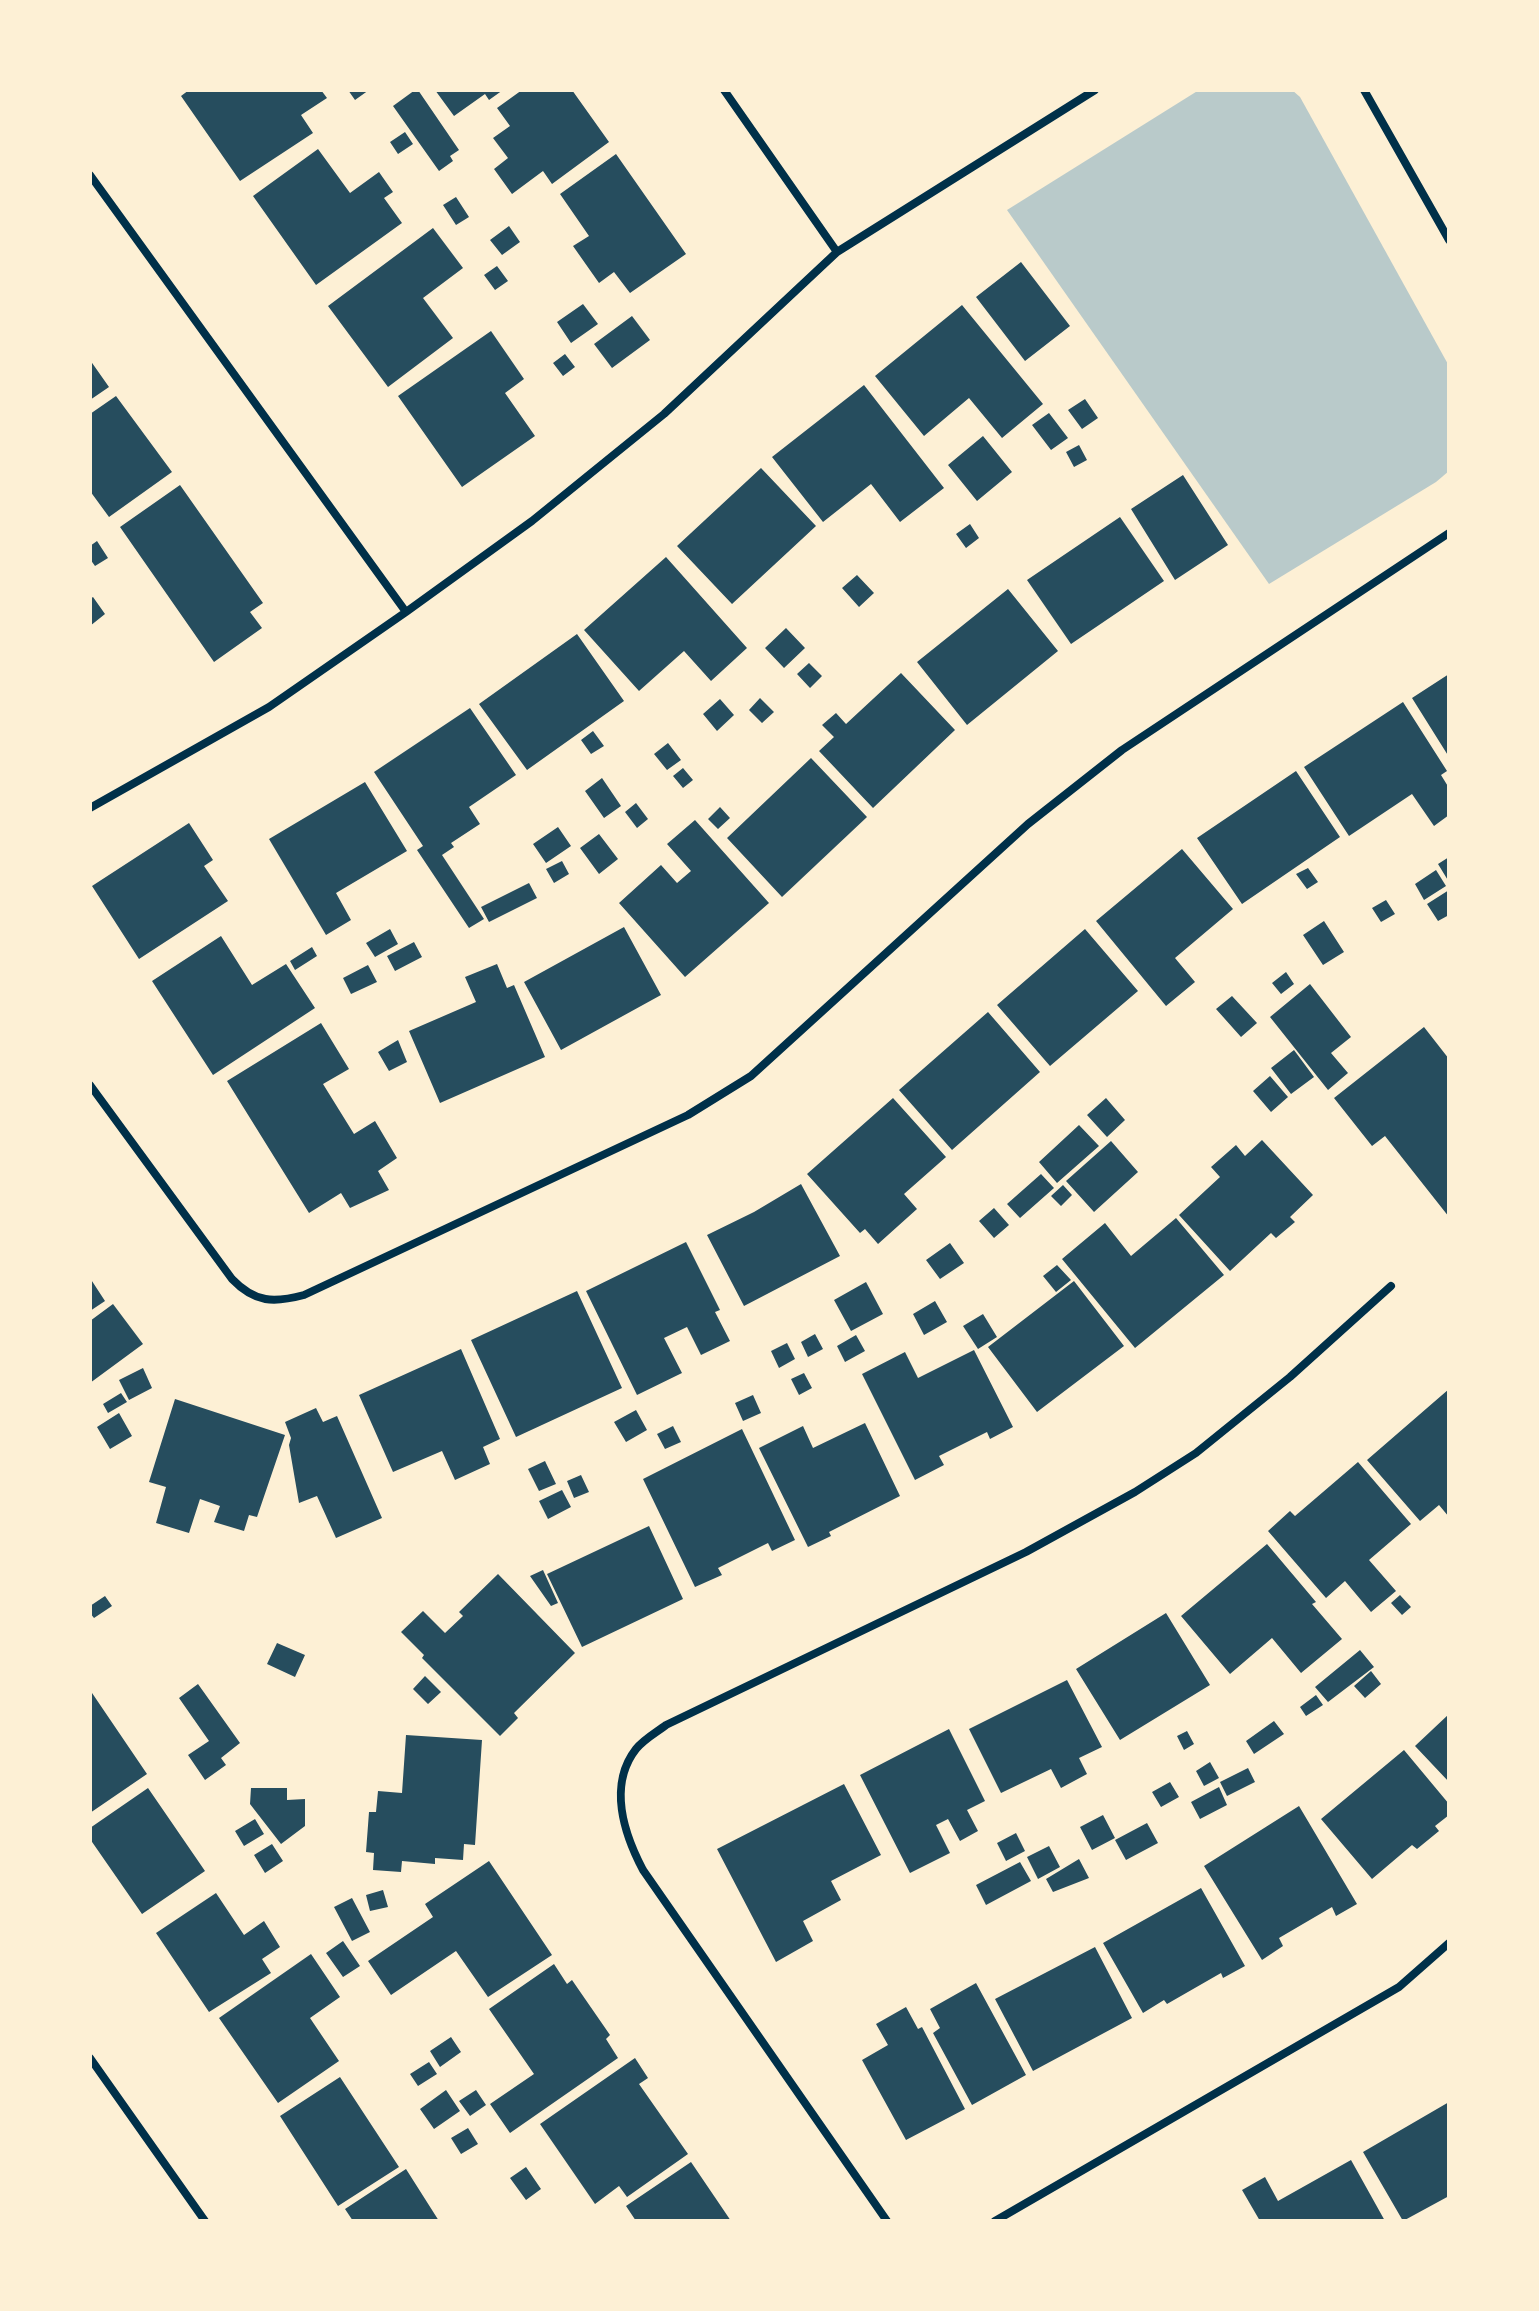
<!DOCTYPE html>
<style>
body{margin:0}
#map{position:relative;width:1539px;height:2311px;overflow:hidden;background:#fdf0d5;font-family:Helvetica,sans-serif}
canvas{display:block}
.frame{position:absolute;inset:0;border:92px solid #fdf0d5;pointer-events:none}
</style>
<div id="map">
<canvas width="1539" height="2311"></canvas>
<div class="frame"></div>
</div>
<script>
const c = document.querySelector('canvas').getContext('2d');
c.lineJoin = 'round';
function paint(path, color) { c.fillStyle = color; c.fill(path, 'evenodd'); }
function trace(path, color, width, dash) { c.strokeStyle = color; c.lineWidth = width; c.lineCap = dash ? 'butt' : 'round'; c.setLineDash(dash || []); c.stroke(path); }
paint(new Path2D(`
 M1199,90H1292L1300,97L1449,366V471L1436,482L1269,584L1007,210Z`), '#b9caca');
paint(new Path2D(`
 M189,90H321L327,98L301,115L313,133L240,181L181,96Z
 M348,90H369L355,100Z
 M415,90H418L459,150L450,156L453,161L439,171L393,106Z
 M435,90H503L489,100L485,94L454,116Z
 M522,90H572L609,142L552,184L543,171L512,194L494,169L508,158L493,138L510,126L497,108Z
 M405,132L413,144L398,154L390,142Z
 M318,149L350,193L379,172L393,192L384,198L402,223L316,285L253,196Z
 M616,154L686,254L630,293L614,272L599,283L573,246L589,236L560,194Z
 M456,197L469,217L456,225L443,205Z
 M509,226L520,242L502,255L490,240Z
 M433,228L463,268L423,298L453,338L388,387L328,306Z
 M1021,262L1070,326L1025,361L976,297Z
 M497,266L508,281L495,290L484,275Z
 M583,304L598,324L571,343L557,322Z
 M962,305L1043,404L1002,438L969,398L924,436L875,376Z
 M632,316L650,340L612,368L594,344Z
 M491,331L524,379L505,393L535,436L462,487L398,396Z
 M565,354L575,367L563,376L553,363Z
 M90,360L109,387L90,400Z
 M864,385L944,488L900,522L871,484L823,522L772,457Z
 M116,396L172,472L109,517L90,491V414Z
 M1085,399L1098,418L1082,429L1068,410Z
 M1049,413L1068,438L1051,450L1032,425Z
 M983,436L1012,472L977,501L948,465Z
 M1079,445L1087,460L1074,467L1066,452Z
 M761,468L816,526L732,604L677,546Z
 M1183,475L1228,545L1175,580L1131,509Z
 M180,485L263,603L250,612L262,628L214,662L120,527Z
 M1120,517L1164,581L1071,644L1027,580Z
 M970,524L979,538L966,548L956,534Z
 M97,541L108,558L95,566L90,559V546Z
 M666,557L747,648L711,681L684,651L639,691L584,630Z
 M857,575L874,593L859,607L842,588Z
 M1008,589L1058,651L967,725L917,662Z
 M93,597L105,614L90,626V599Z
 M786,628L805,648L784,668L765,648Z
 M577,634L624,701L527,770L479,704Z
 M809,663L822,676L810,688L797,674Z
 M901,673L955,730L873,808L819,751L834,737L822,725L836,713L846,724Z
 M1449,674V757L1412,698Z
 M760,698L774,712L762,723L749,710Z
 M720,699L734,715L717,731L703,714Z
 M1403,702L1447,771L1441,775L1449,788V815L1434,826L1412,794L1349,836L1304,767Z
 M470,708L516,775L469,807L480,824L451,843L454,847L442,855L484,919L469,928L417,850L423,846L374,772Z
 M593,731L604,746L591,754L581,740Z
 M668,743L681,760L667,770L654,754Z
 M811,758L867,817L782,897L727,838Z
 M683,768L693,780L683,788L673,776Z
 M1296,771L1340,837L1242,904L1197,838Z
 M602,778L621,806L604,818L585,791Z
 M365,782L407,851L336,893L351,920L326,935L269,839Z
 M636,803L648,819L637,828L625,812Z
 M720,807L730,818L718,829L708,819Z
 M695,820L769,903L685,977L619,903L661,865L677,883L691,871L667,844Z
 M189,823L213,860L204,866L228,901L139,959L92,886Z
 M558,827L571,846L546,863L533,844Z
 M599,834L618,859L599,874L580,848Z
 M1182,849L1233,909L1175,958L1195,982L1166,1006L1096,921Z
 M1449,857V882L1438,864Z
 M562,861L569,874L554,883L546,869Z
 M1308,868L1318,882L1307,889L1296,874Z
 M1436,870L1446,886L1424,900L1415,884Z
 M529,883L537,898L489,922L481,907Z
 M1449,890V915L1438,921L1427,904Z
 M1386,900L1395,914L1381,922L1372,908Z
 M1324,921L1344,952L1323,965L1303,935Z
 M624,927L661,995L561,1050L524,982Z
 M390,929L398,944L375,957L366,943Z
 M1085,929L1138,991L1050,1066L997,1005Z
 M221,936L252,985L286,964L315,1008L213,1075L152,981Z
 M414,942L422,957L395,971L387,956Z
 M312,947L317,956L295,970L290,961Z
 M497,964L507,988L514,985L545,1057L440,1103L409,1031L476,1002L465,977Z
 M368,965L377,982L351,994L343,978Z
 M1286,972L1294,984L1281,994L1272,983Z
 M1310,984L1351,1037L1331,1053L1348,1073L1328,1090L1270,1017Z
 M1232,996L1257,1023L1241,1037L1216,1009Z
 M988,1012L1040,1072L952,1150L899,1090Z
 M321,1023L349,1069L323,1084L354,1134L375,1121L397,1158L378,1171L389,1190L350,1208L341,1193L309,1213L227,1081Z
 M1424,1027L1449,1059V1084L1447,1086L1449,1089V1217L1385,1136L1372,1146L1334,1098Z
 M398,1040L407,1062L389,1071L378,1052Z
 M1294,1050L1314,1077L1291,1094L1271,1068Z
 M1270,1076L1288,1097L1271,1112L1253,1091Z
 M893,1098L946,1157L904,1194L917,1209L878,1244L865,1229L860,1233L807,1174Z
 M1106,1098L1125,1120L1107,1137L1087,1115Z
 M1079,1125L1099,1146L1057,1183L1039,1162Z
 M1262,1140L1313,1195L1290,1217L1295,1222L1276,1238L1271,1233L1230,1271L1179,1215L1220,1177L1211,1167L1236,1145L1245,1156Z
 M1111,1141L1138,1172L1094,1212L1066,1181Z
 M1041,1174L1054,1188L1020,1218L1007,1204Z
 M801,1184L840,1256L744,1306L707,1235L754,1212Z
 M1063,1185L1072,1195L1061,1206L1051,1196Z
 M994,1208L1009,1225L994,1238L979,1221Z
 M1176,1218L1224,1275L1135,1348L1062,1259L1105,1223L1131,1256Z
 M686,1242L720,1310L715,1312L730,1341L701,1355L687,1327L664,1338L682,1373L637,1395L586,1291Z
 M950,1243L964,1263L940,1279L926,1260Z
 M1057,1265L1071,1280L1056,1292L1043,1276Z
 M90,1278L105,1301L90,1311Z
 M1074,1281L1124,1346L1037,1412L988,1347Z
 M866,1282L883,1314L851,1331L834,1300Z
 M577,1291L622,1388L516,1437L471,1340Z
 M935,1301L947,1322L924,1335L913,1314Z
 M113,1304L143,1344L90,1383V1321Z
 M983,1314L997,1337L978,1349L963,1326Z
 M815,1334L823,1349L808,1357L801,1342Z
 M856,1335L865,1351L845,1362L837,1346Z
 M787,1343L795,1359L779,1368L771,1351Z
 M461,1349L500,1439L483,1447L490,1464L455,1480L442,1451L393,1472L359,1395Z
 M974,1350L1013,1427L990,1439L987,1432L939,1456L944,1465L915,1480L862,1374L905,1352L918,1378Z
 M143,1368L152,1388L129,1400L119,1380Z
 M804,1373L812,1388L799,1395L791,1379Z
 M1449,1389V1517L1439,1505L1420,1521L1367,1460Z
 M121,1393L127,1402L108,1413L103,1404Z
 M753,1395L761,1413L743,1421L735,1403Z
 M175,1399L285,1435L257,1517L249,1515L244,1531L214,1522L220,1506L200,1499L189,1533L156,1523L166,1487L149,1482Z
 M316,1408L323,1422L337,1416L382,1518L336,1538L317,1496L299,1503L289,1445L291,1438L285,1422Z
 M636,1410L647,1430L626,1442L614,1422Z
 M119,1413L132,1436L110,1449L97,1427Z
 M865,1423L900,1496L829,1532L831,1536L808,1547L759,1448L803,1426L813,1448Z
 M673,1426L681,1442L665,1449L657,1434Z
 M742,1429L795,1540L772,1551L768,1543L718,1568L722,1575L695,1587L643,1479Z
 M545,1461L556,1484L539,1491L528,1469Z
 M1358,1462L1411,1524L1369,1560L1396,1591L1371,1612L1345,1581L1326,1598L1268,1531L1290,1511L1295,1516Z
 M581,1475L589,1492L574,1498L567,1481Z
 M562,1490L571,1507L548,1519L539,1501Z
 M649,1526L683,1599L582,1647L547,1574Z
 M1267,1544L1316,1602L1312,1604L1342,1639L1301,1673L1272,1638L1230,1674L1181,1616Z
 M543,1570L558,1603L551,1606L530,1576Z
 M498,1574L575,1653L514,1713L518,1718L500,1736L422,1658L424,1655L401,1632L423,1611L445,1633L463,1616L459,1612Z
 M1400,1595L1411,1607L1402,1615L1391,1603Z
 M105,1596L112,1606L94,1618L90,1613V1606Z
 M1166,1613L1210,1685L1120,1740L1076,1669Z
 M277,1643L305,1655L295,1677L267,1664Z
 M1360,1650L1374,1667L1328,1702L1315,1687Z
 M1371,1671L1381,1684L1365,1698L1354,1686Z
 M425,1676L441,1692L428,1704L413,1689Z
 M1067,1680L1102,1747L1079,1758L1087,1774L1061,1788L1051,1769L1001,1793L969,1729Z
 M198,1684L240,1743L221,1758L226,1765L205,1780L188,1755L209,1741L179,1698Z
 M90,1690L147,1774L90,1813Z
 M1316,1695L1323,1705L1306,1716L1300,1707Z
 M1449,1714V1782L1415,1746Z
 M1274,1721L1284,1734L1254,1754L1246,1741Z
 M949,1729L985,1801L967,1810L978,1831L960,1841L948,1819L936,1825L950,1853L910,1873L860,1775Z
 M1187,1731L1194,1744L1184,1750L1177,1736Z
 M406,1735L482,1740L475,1845L464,1844L463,1860L435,1858V1864L402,1861L401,1872L373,1870L374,1853L366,1852L369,1812H376L378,1791L402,1793Z
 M1404,1750L1449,1804V1815L1435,1826L1439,1831L1417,1849L1412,1845L1372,1879L1321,1819Z
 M1210,1762L1219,1778L1204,1786L1196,1771Z
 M1248,1768L1255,1782L1227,1796L1220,1782Z
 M1170,1782L1179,1797L1161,1807L1152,1792Z
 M844,1784L881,1855L831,1881L841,1900L803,1921L813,1941L776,1962L717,1849Z
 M1219,1787L1227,1805L1200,1819L1191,1802Z
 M148,1788L205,1871L142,1914L90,1839V1828Z
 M251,1788H287V1800L305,1799V1826L281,1844L250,1804Z
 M1299,1806L1357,1904L1336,1916L1332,1907L1279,1938L1283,1946L1262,1960L1204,1866Z
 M1103,1815L1115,1838L1092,1850L1080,1827Z
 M255,1819L264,1834L244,1846L235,1831Z
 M1147,1823L1158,1843L1126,1860L1115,1840Z
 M1016,1833L1025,1851L1006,1861L997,1843Z
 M272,1844L283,1861L265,1873L254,1855Z
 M1049,1846L1060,1867L1038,1879L1027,1857Z
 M1079,1859L1089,1878L1053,1892L1046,1879Z
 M489,1861L552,1955L488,1997L456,1951L391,1995L368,1961L433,1917L425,1904Z
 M1020,1862L1031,1881L986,1905L976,1885Z
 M1201,1888L1245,1966L1223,1978L1221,1973L1167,2004L1164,2000L1143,2013L1103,1943Z
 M383,1890L388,1907L370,1911L366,1895Z
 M216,1893L244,1935L264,1921L280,1947L262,1959L271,1973L209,2012L156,1933Z
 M352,1898L370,1932L352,1941L334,1907Z
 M343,1941L360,1966L343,1977L326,1953Z
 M1095,1947L1132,2018L1033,2071L995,1999Z
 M311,1954L340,1997L310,2018L339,2061L278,2103L219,2018Z
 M554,1964L567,1984L572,1980L610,2035L606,2039L618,2058L510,2133L490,2104L534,2074L489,2009Z
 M976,1983L1026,2075L972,2105L933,2033L940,2028L930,2009Z
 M906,2007L918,2029L922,2027L965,2109L906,2140L862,2060L888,2045L876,2024Z
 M451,2037L461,2052L440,2067L430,2051Z
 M635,2058L648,2078L639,2084L688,2154L627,2197L619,2186L595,2204L540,2124Z
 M429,2062L437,2074L418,2086L410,2074Z
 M340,2077L399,2167L338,2206L280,2116Z
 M446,2090L460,2111L434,2129L420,2109Z
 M476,2090L486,2105L470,2116L459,2101Z
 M1449,2102V2196L1403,2221L1363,2152Z
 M468,2128L478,2144L461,2154L451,2138Z
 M1351,2160L1385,2221H1260L1242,2190L1265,2177L1278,2201Z
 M691,2162L731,2221H636L626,2206Z
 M526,2167L541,2189L526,2200L510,2178Z
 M406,2169L439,2221H353L345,2209Z`), '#264d5e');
trace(new Path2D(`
 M724,90L837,252
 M1364,90L1449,240
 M90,175L406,612
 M90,808L269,707L406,612L532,521L664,414L837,252L1095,90
 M90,1085L232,1279C255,1303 274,1303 304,1295L688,1115L751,1076L1028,824L1122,750L1449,533
 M90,2058L205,2221
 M887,2221L643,1870C624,1834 608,1785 636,1749C644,1739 657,1732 666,1725L1026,1552L1135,1492L1196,1453L1290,1377L1391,1286
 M995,2221L1399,1987L1449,1943`), '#003049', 8);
</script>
